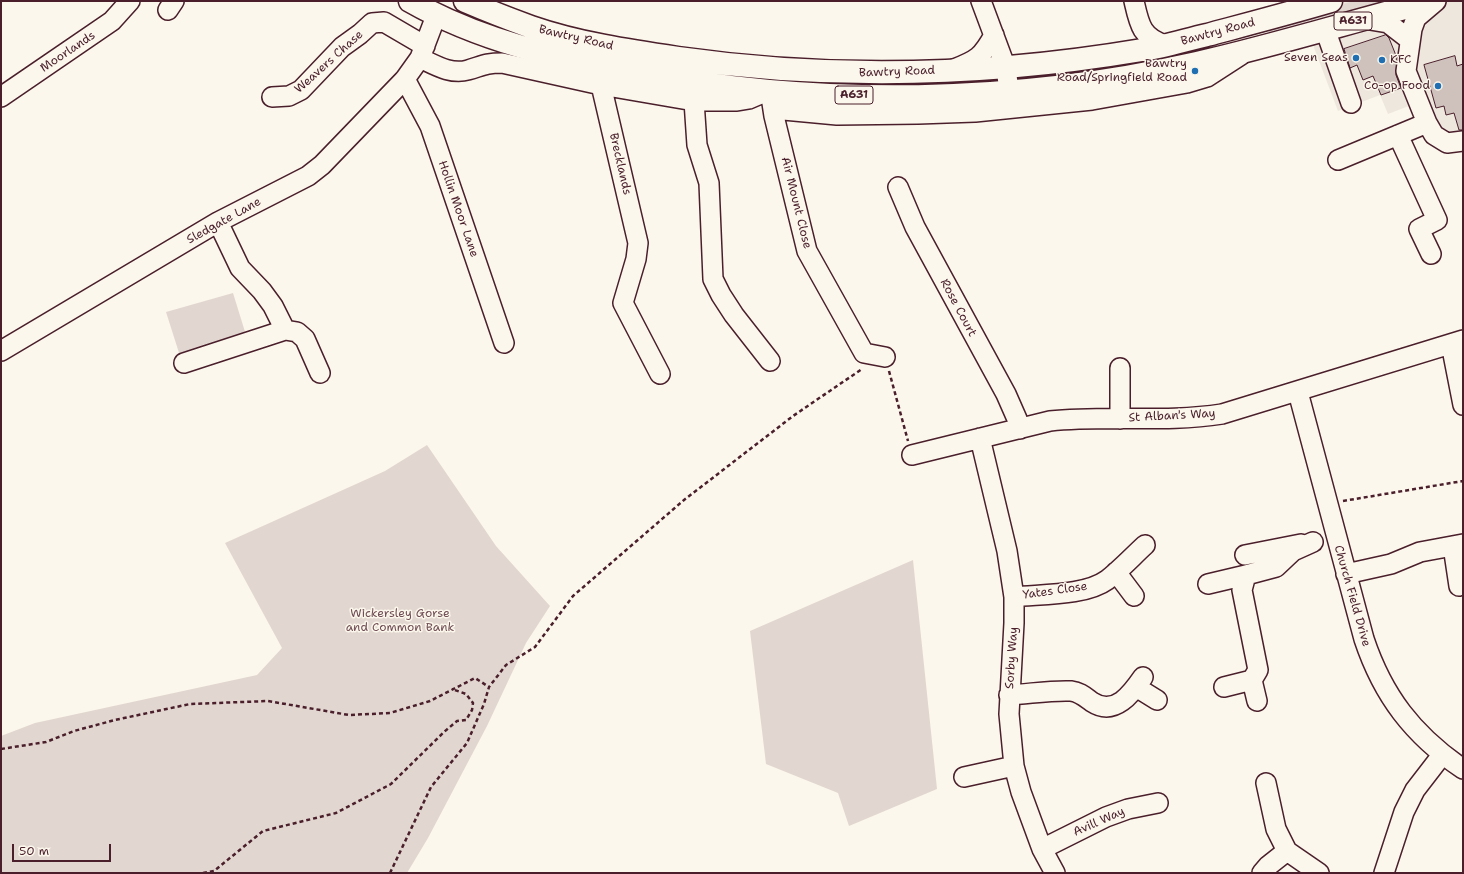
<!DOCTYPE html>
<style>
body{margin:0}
#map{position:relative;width:1464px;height:874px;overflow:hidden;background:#fbf7ec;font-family:"Shantell Sans",sans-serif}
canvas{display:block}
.frame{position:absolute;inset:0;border:2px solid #4a1f2b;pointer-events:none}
.scale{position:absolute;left:12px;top:844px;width:99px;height:18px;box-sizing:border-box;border:2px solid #4a1f2b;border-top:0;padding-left:5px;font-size:12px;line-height:14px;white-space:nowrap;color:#4a1f2b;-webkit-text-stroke:3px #fbf7ec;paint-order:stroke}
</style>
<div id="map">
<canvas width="1464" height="874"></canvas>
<div class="frame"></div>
<div class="scale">50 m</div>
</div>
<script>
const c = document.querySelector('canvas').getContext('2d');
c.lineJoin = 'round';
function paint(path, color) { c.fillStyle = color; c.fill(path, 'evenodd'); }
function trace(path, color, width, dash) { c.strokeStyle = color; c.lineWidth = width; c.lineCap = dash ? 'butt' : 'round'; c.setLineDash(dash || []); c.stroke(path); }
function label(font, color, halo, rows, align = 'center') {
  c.font = font + ' "Shantell Sans",sans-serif'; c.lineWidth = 3; c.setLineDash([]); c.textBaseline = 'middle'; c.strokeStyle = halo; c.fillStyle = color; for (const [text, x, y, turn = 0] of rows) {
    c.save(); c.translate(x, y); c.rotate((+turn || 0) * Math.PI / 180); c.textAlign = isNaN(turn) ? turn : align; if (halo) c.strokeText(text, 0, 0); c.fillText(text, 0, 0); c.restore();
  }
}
paint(new Path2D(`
 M1293,1H1463V132L1458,134L1446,133L1435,121L1427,99L1388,114L1380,95L1338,111L1313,45Z`), '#eee7de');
paint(new Path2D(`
 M1354,1H1393L1270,35L1267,25Z
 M233,293L246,335L180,356L166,312Z
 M427,445L496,546L550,606L526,643L487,726L428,838L407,873H1V736L35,723L257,675L282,648L225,543L385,471Z
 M913,560L937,789L849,826L838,793L766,764L750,631Z`), '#e2d7d0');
const building = new Path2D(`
 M1386,35L1389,38L1397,58L1396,75L1401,88L1381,95L1373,76L1363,80L1357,65L1350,68L1344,49Z
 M1455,56L1457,66L1463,64V130H1459L1454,113L1446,115L1444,106L1436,108L1424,65Z`);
paint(building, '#cfc2bc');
trace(building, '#4a1f2b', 1);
const minor = new Path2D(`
 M981,1L1006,68L1009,91
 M1134,1C1139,23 1141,38 1166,45
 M1436,1L1416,18L1412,29L1406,71L1427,123L1434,135L1447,143L1463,141
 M168,10L174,1
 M436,16L420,58C435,65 451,75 468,70C482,66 485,63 502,63L601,85L694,101H737L749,99L770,90L774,116L807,251L864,353L885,357
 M1364,19L1388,23L1410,40
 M1325,29L1351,103
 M954,69C977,60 982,57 994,35
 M405,79L430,126L504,343
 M601,85L638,243L636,259L623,303L660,374
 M1,97L112,21L130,1
 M272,97L289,96L301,90L342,47L360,34L372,23L384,22L425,46
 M694,101L697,145L709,183L713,279L721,295L734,315L770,361
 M773,109L837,115L918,114L975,112L1092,100L1187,83L1207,77L1241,55
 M1398,135L1437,220L1419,229L1431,254
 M1338,160L1427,123
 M898,187L915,227L1006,394L1017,419L1020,429
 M218,222L240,268L262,291L273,306L285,330
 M1451,344L1463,405
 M1,351L218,222L308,176L322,165L405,79L420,58
 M184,363L285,330L297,332L305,339L320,373
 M1120,368V419
 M1298,392L1364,639C1383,696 1413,735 1463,769
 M980,438L1007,551L1014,597V623L1009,714L1014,766L1021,792L1042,849L1055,873
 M912,455L1050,421C1107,415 1165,423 1222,414L1463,340
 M1453,546L1459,586
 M1245,555L1301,544
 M1116,572L1134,596
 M1346,574L1391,564L1420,552L1463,544
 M1208,584L1246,575
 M1014,597C1040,594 1085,596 1107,580C1120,570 1133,556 1145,545
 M1252,680L1257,701
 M1136,687L1157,700
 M1224,687L1252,680L1258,670L1242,590L1246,575L1276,567L1293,551L1313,542
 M1009,695C1029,694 1051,690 1071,691C1080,692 1085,697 1092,702C1115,717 1132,693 1143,677
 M964,777L1014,766
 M1266,783L1276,829L1287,851L1319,873
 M1042,849L1106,817L1128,809L1158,803
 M1262,873L1268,866L1287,851
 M1384,873L1404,812L1415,790L1442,755`);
const major = new Path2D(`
 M410,1C480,41 560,59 639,73C822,107 1015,104 1197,63C1276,45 1353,21 1431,1
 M465,1C486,10 509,19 531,27C577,43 630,51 678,58C833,80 988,76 1142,50C1164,47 1185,40 1207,35C1248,24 1290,13 1331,1`);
trace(minor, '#4a1f2b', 22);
trace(major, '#4a1f2b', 25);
trace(new Path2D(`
 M889,371L908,441
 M1343,501L1463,481
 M1,749L46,742L74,731L115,720L190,704L268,701L349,715L390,713L430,701L475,678L489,687
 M203,873L214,871L263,831L336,813L391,784L444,732L457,721L466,720L472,710L473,703L466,694L452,689
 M390,873L431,787L467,743L484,704L489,687L506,665L535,647L573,596L684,500L793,416L862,369`), '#4a1f2b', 2.5, [4, 3]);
trace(minor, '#fbf7ec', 19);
trace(major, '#fbf7ec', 22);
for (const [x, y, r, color] of [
 [1356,58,4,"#1f6fb2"],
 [1382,60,4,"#1f6fb2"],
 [1195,71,4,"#1f6fb2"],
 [1438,86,4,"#1f6fb2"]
]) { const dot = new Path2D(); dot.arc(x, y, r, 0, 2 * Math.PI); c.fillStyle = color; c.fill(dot); trace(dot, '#fbf7ec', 1.5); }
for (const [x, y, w] of [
 [1353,21,38],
 [854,95,38]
]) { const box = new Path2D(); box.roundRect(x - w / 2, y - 9, w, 18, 3); c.fillStyle = '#fbf7ec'; c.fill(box); trace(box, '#4a1f2b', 1); }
label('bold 11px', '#4a1f2b', null, [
 ["A631",1353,21],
 ["A631",854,95]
]);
label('12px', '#4a1f2b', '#fbf7ec', [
 ["Bawtry Road",1218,32,-15],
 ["Bawtry Road",576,38,13],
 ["Moorlands",68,52,-34],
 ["Weavers Chase",329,62,-42],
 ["Bawtry Road",897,72,-2],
 ["Brecklands",620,164,77],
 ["Air Mount Close",796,203,76],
 ["Hollin Moor Lane",458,209,71],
 ["Sledgate Lane",224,221,-29],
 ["Rose Court",958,308,62],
 ["St Alban's Way",1172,416,-3],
 ["Yates Close",1055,591,-8],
 ["Church Field Drive",1352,596,74],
 ["Sorby Way",1012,658,-86],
 ["Avill Way",1099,822,-24]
]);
label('12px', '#4a1f2b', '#fbf7ec', [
 ["Seven Seas",1348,58],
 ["KFC",1390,60,"left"],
 ["Bawtry",1187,64],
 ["Road/Springfield Road",1187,78],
 ["Co-op Food",1430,86]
], 'right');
label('12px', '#704d54', '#fbf7ec', [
 ["Wickersley Gorse",400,614],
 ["and Common Bank",400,628]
]);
</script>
